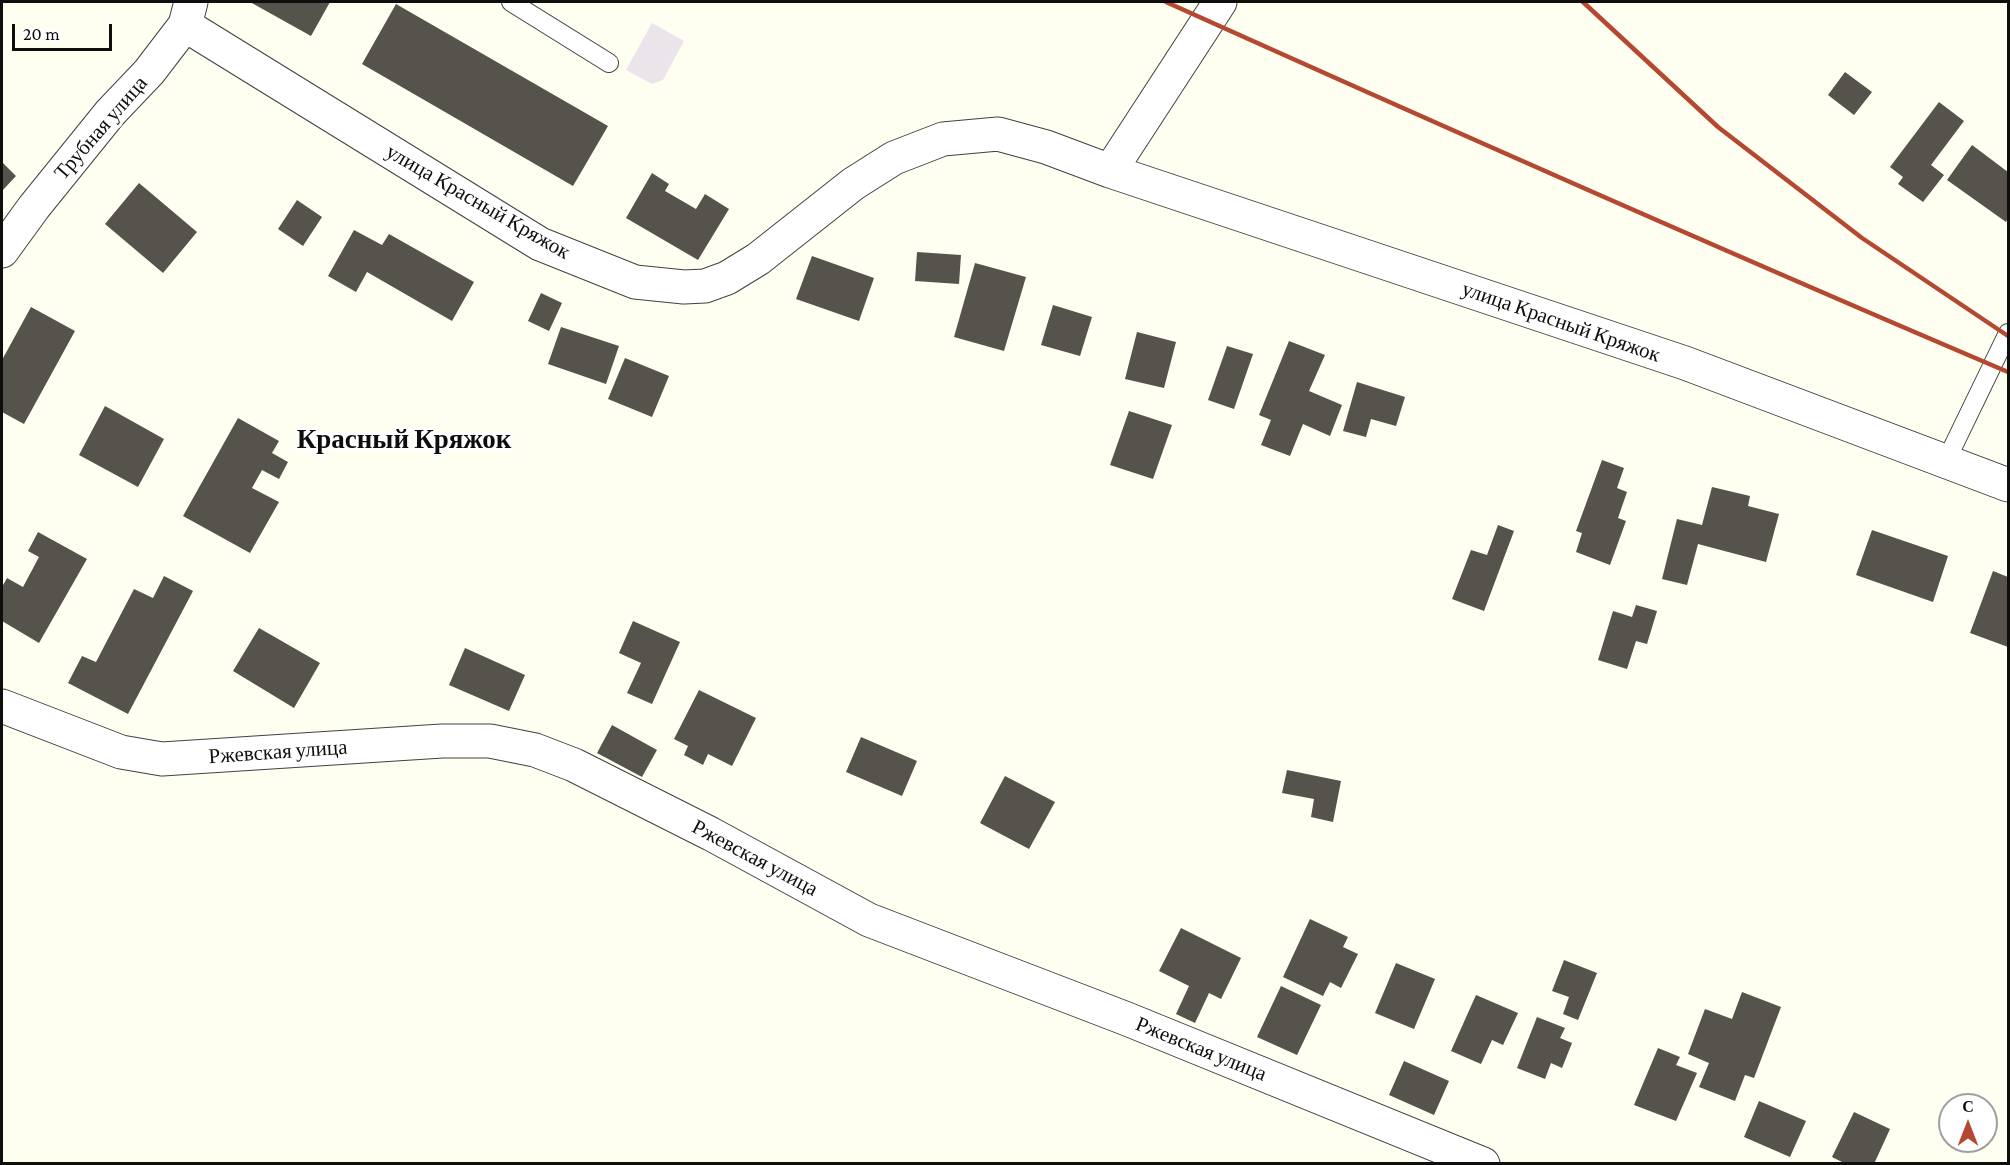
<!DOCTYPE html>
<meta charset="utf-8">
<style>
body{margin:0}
#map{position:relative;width:2010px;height:1165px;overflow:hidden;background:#fefef1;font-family:"Crimson Pro",serif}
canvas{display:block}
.frame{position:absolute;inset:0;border:3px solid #0e0e0e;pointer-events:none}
.north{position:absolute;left:1938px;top:1093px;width:60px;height:60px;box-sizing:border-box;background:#fff;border:2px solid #9f9f9f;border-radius:50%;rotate:0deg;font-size:16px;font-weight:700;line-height:24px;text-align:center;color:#0e0e0e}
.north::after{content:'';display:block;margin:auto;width:21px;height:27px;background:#b44831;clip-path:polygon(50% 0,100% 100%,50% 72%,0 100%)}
.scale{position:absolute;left:12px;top:24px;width:100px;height:27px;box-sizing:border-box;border:3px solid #0e0e0e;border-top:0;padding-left:8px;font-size:18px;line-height:21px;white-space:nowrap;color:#0e0e0e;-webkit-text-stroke:4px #fff;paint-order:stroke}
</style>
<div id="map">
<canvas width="2010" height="1165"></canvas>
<div class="frame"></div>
<div class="north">С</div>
<div class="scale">20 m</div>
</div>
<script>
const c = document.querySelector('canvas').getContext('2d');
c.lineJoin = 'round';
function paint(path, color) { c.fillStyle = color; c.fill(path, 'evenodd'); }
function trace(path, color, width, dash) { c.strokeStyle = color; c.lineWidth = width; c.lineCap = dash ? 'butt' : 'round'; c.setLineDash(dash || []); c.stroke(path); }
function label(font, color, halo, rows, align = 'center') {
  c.font = font + ' "Crimson Pro",serif'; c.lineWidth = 6; c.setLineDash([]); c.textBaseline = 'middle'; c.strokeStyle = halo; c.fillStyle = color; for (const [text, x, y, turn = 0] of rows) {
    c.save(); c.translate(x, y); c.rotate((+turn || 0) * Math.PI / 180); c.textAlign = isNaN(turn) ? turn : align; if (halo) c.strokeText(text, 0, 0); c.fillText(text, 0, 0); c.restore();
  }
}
paint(new Path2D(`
 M652,23L684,41L663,80L652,84L626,70Z`), '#ece4eb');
paint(new Path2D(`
 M250,2H330L311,36Z
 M396,4L608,126L573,186L362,64Z
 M1845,72L1872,92L1854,115L1828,95Z
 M1939,102L1964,121L1931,165L1944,175L1923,202L1898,184L1903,177L1890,167Z
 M1972,145L2008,172V218L2006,222L1947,180Z
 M2,162L16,176L2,191Z
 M652,173L669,184L665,191L696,209L705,194L729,209L698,260L626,218Z
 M139,183L197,232L163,273L105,224Z
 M297,200L322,217L303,246L278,229Z
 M354,230L382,245L389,234L474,282L452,321L367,272L356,292L328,276Z
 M917,252L961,255L959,284L915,281Z
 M812,256L874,278L859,321L796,299Z
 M975,263L1026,277L1004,351L954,337Z
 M541,293L562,303L549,331L528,321Z
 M1053,305L1092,317L1080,356L1041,345Z
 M31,307L75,331L24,424L2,412V360Z
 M561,327L619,346L606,384L548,364Z
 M1137,332L1176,342L1164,388L1125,379Z
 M1289,341L1325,355L1309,391L1342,405L1330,436L1303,424L1290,456L1261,445L1271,420L1259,415Z
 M1227,346L1253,354L1234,409L1208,400Z
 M625,358L669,376L652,417L608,399Z
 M1357,382L1405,397L1396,426L1371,419L1366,437L1343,431Z
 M105,406L164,439L138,487L79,455Z
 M1129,411L1172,425L1153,479L1110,465Z
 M238,418L279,441L272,453L288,462L279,479L262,470L252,488L279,502L250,553L183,516Z
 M1602,460L1624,468L1617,488L1627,492L1618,518L1626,521L1610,565L1576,552L1582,533L1576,531Z
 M1712,487L1750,496L1748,506L1779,514L1766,562L1698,544L1687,585L1662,579L1677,519L1702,525Z
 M1498,525L1514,531L1484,611L1452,599L1471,550L1487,555Z
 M1872,530L1948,556L1933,602L1856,575Z
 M38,532L87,559L39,643L2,621V587L7,578L23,587L39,557L28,551Z
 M1993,571L2008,577V647L1970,633Z
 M164,576L193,591L128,714L68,683L82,656L96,662L134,589L153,598Z
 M1636,605L1657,611L1647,644L1636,641L1627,669L1598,660L1613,611L1632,617Z
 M633,621L680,642L652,704L627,693L641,663L619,653Z
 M259,628L320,663L294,708L233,671Z
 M465,648L525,675L509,711L449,685Z
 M699,690L756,718L732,766L708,754L703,765L684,755L688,746L674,739Z
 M612,725L657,750L642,777L597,753Z
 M861,737L917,761L902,796L846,772Z
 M1287,770L1341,781L1333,822L1311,817L1314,799L1282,793Z
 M1005,776L1055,802L1029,849L980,823Z
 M1310,919L1348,937L1343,947L1358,954L1341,988L1330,982L1323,996L1283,977Z
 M1181,928L1241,958L1221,999L1209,993L1195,1023L1176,1014L1189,986L1159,971Z
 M1564,960L1597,973L1578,1020L1563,1014L1569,997L1552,991Z
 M1396,963L1435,979L1414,1029L1375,1013Z
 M1281,986L1321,1005L1297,1055L1257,1037Z
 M1742,992L1781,1007L1754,1078L1745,1075L1735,1101L1699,1087L1709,1063L1688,1054L1705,1009L1732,1019Z
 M1476,995L1518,1013L1503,1045L1492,1040L1481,1064L1451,1051Z
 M1537,1017L1565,1028L1560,1038L1572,1043L1562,1068L1551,1063L1545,1079L1517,1068Z
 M1658,1048L1680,1057L1676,1065L1697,1073L1676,1121L1634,1105Z
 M1404,1061L1449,1081L1434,1115L1389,1095Z
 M1759,1101L1806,1121L1790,1157L1744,1137Z
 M1854,1112L1890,1129L1874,1164H1846L1832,1157Z`), '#56524c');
const service = new Path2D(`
 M511,2L609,63
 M1946,461L2008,333`);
const minor = new Path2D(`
 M185,25L540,244L635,282L684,287L705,286L727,278L758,259L853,184L894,158L943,139L998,134L1046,147L1110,171L1685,363L2008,485
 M1110,171L1220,2
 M2,251L34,207L110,113L149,72L185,25L191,2
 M2,706L121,752L162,759L442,741H490L535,750L574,765L711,834L869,920L1127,1019L1483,1164`);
trace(service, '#414141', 20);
trace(minor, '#414141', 35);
trace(service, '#fff', 18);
trace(minor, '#fff', 33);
trace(new Path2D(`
 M1166,2C1446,128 1726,252 2008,372
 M1583,2L1718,127L1862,238L2008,336`), '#b44831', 4.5);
label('21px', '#0e0e0e', '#fff', [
 ["Трубная улица",101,128,-49],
 ["улица Красный Кряжок",478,202,30],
 ["улица Красный Кряжок",1561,322,19],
 ["Ржевская улица",278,752,-4],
 ["Ржевская улица",755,858,28],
 ["Ржевская улица",1201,1049,22]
]);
label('bold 27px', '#0e0e0e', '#fff', [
 ["Красный Кряжок",404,440]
]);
</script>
